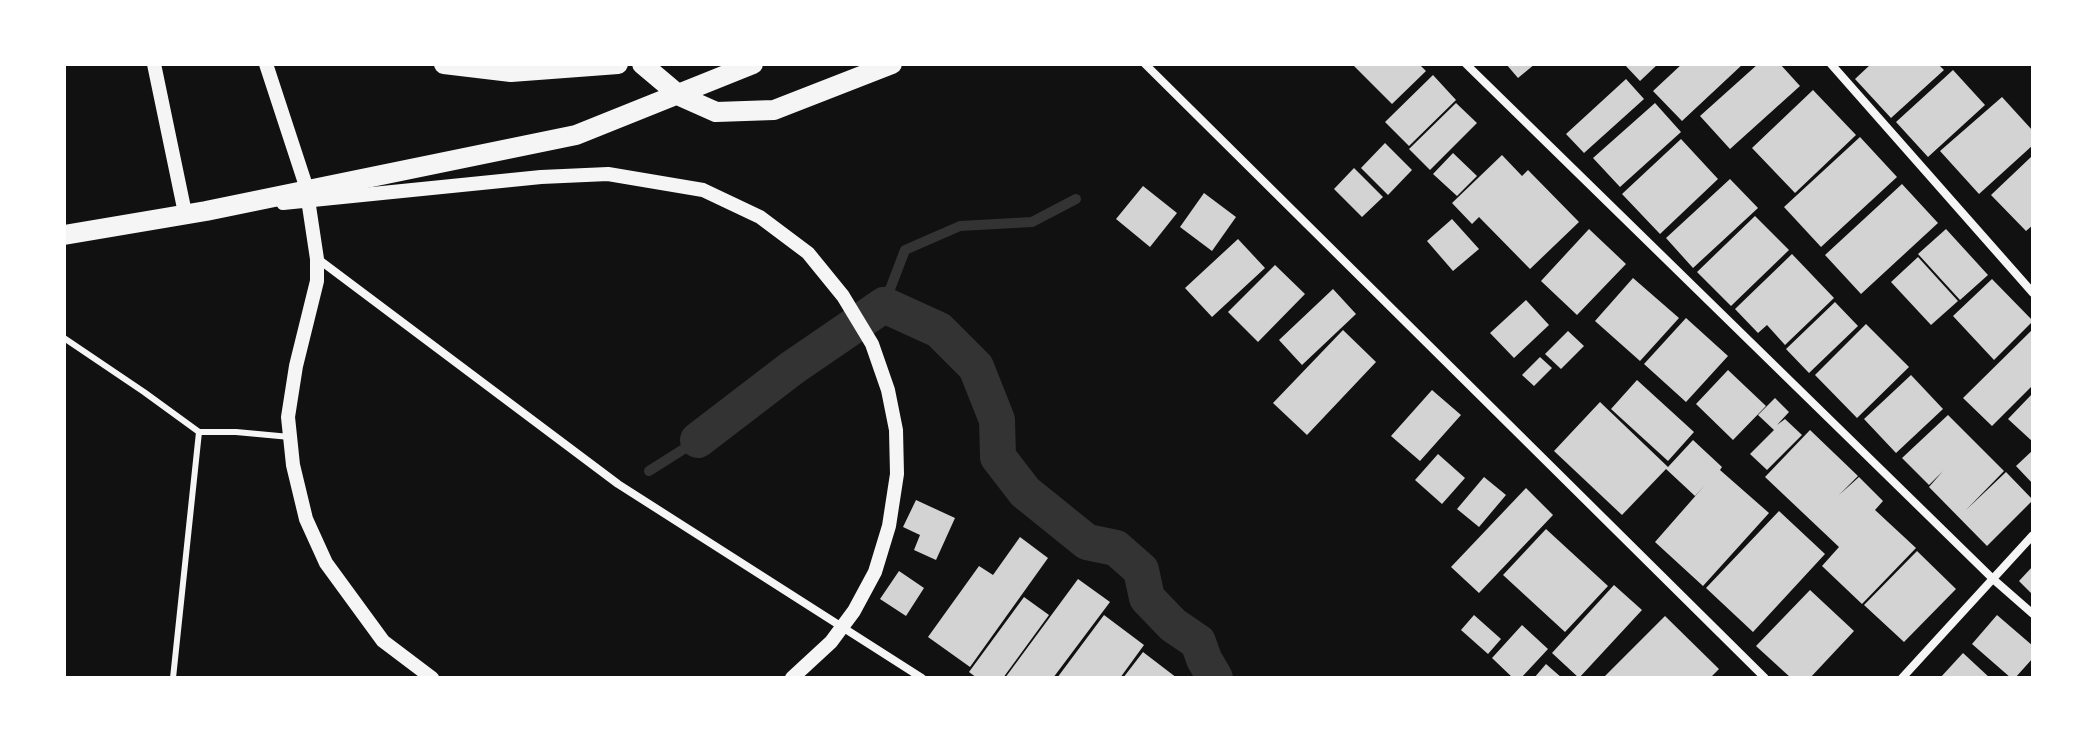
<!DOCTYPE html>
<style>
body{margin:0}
#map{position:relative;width:2097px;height:742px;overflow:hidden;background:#111;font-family:"Roboto Condensed",sans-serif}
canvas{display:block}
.frame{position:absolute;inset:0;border:66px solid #fff;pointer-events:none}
</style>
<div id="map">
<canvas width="2097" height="742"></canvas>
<div class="frame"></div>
</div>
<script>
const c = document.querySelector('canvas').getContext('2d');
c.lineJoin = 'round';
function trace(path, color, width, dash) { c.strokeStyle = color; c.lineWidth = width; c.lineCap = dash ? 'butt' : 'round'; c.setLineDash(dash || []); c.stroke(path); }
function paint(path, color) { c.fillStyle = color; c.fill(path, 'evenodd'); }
trace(new Path2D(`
 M884,305L905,250L960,226L1032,222L1076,199
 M649,471L698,440`), '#333', 10);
trace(new Path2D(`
 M698,440L792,368L884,305L939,330L976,367L997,420L998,457L1025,492L1087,542L1116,548L1141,570L1147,598L1173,625L1198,642L1204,659L1215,678`), '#333', 36);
paint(new Path2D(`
 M1352,64H1419L1426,71L1392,104Z
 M1506,64H1535L1518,78Z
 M1624,64H1658L1640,81Z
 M1682,64H1743L1682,121L1653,91Z
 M1758,64H1780L1800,86L1730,149L1700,116Z
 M1871,64H1938L1944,70L1891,118L1855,79Z
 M1953,70L1985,105L1928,157L1896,122Z
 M1433,75L1456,100L1409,146L1385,122Z
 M1626,79L1644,99L1584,153L1566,134Z
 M1813,90L1856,135L1795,193L1752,148Z
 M2002,97L2033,131V145L1979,194L1940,151Z
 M1456,103L1477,123L1430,170L1409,149Z
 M1655,103L1681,132L1620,187L1593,158Z
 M1860,137L1897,177L1821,247L1784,207Z
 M1681,139L1718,179L1660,234L1622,194Z
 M1385,143L1412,170L1388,195L1361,168Z
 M1453,153L1477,176L1457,196L1433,174Z
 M1502,155L1522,176L1528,170L1579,222L1530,269L1479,217L1472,224L1452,203Z
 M2031,157L2033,225L2026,231L1991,195Z
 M1354,168L1383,197L1362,217L1334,189Z
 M1730,179L1758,208L1693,268L1666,238Z
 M1902,184L1938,223L1861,294L1825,255Z
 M1143,186L1177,213L1150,247L1116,219Z
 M1204,193L1236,217L1212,251L1180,227Z
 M1755,216L1789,250L1731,306L1697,272Z
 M1452,219L1479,249L1453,271L1427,241Z
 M1589,229L1626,264L1577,315L1541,281Z
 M1946,229L1988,275L1960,300L1918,254Z
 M1238,239L1265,268L1212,317L1185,288Z
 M1792,254L1834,298L1785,345L1767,325L1758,333L1735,309Z
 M1918,257L1958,301L1931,325L1891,282Z
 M1275,265L1305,294L1258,342L1228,312Z
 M1633,278L1679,318L1640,361L1595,321Z
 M1992,279L2033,321L1994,360L1953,316Z
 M1333,289L1356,314L1302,365L1279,340Z
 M1526,300L1549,325L1514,358L1490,333Z
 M1835,302L1858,326L1809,373L1786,349Z
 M1686,318L1728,356L1686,402L1644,364Z
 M1866,324L1909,367L1857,418L1815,375Z
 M2033,329V385L1992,426L1963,398Z
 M1343,330L1376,362L1307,435L1273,403Z
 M1568,331L1584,346L1561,369L1545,354Z
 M1540,357L1552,368L1534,386L1522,375Z
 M1728,370L1766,406L1733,440L1696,404Z
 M1911,375L1943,409L1896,453L1864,419Z
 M1637,380L1694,432L1668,461L1611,409Z
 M1432,390L1461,415L1420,461L1391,436Z
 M2033,393V442L2008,419Z
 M1775,398L1789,412L1777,425L1785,419L1802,435L1767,470L1750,454L1774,430L1758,415Z
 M1600,402L1668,467L1693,440L1722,467L1720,470L1769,513L1703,586L1655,542L1705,485L1695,496L1666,469L1622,515L1554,451Z
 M1948,415L2004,471L1966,510L2006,472L2033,500L1987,546L1929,487L1943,471L1929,485L1902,458Z
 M1810,430L1858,476L1839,495L1859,477L1883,501L1875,510L1916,548L1862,604L1822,566L1839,547L1765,477Z
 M2033,450V484L2016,466Z
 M1438,454L1465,478L1442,504L1415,480Z
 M1484,477L1506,495L1479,527L1457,509Z
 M1526,488L1553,515L1479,593L1451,567Z
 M916,500L955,518L936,560L914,550L920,535L903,527Z
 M1779,511L1825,554L1753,632L1706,588Z
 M1546,529L1608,586L1565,632L1503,575Z
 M1020,537L1048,558L970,667L928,637L979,566L993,575Z
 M1917,551L1956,589L1904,642L1864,605Z
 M2033,566V595L2019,581Z
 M899,571L924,588L906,616L880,599Z
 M1078,579L1110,602L1053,678H1005Z
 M1614,585L1642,610L1579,678L1552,653Z
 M1810,590L1854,631L1810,678H1791L1756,646Z
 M1024,597L1049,615L1003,678H977L969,672Z
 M1104,615L1144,645L1120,678H1057Z
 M1474,615L1501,639L1488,654L1461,630Z
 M1997,615L2033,646V658L2015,678H2011L1972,644Z
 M1665,616L1719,669L1710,678H1603Z
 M1522,625L1548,649L1521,678H1513L1492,658Z
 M1143,652L1177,678H1123Z
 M1963,653L1990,678H1940Z
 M1546,664L1562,678H1534Z`), '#d3d3d3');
trace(new Path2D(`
 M64,338L144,392L199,432H236L290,437
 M173,678L199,432`), '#f5f5f5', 6);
trace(new Path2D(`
 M1145,64L1765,678
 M1466,64L1993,579L2033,614
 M1831,64L2033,293
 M318,259L618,484L922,678
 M1902,678L2033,535`), '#f5f5f5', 8);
trace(new Path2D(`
 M154,64L185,213
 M266,64L306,186L317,259V281L296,366L288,417L293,465L306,519L326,563L383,641L432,678
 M283,203L541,177L608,174L703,190L760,217L808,253L843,296L872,344L888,390L896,430L897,474L889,526L875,572L854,611L831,642L792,678`), '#f5f5f5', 14);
trace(new Path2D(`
 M444,64L511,72L618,64
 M642,64L680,96L716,112L774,110L892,64
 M64,235L206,211L576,135L753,64`), '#f5f5f5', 20);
</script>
